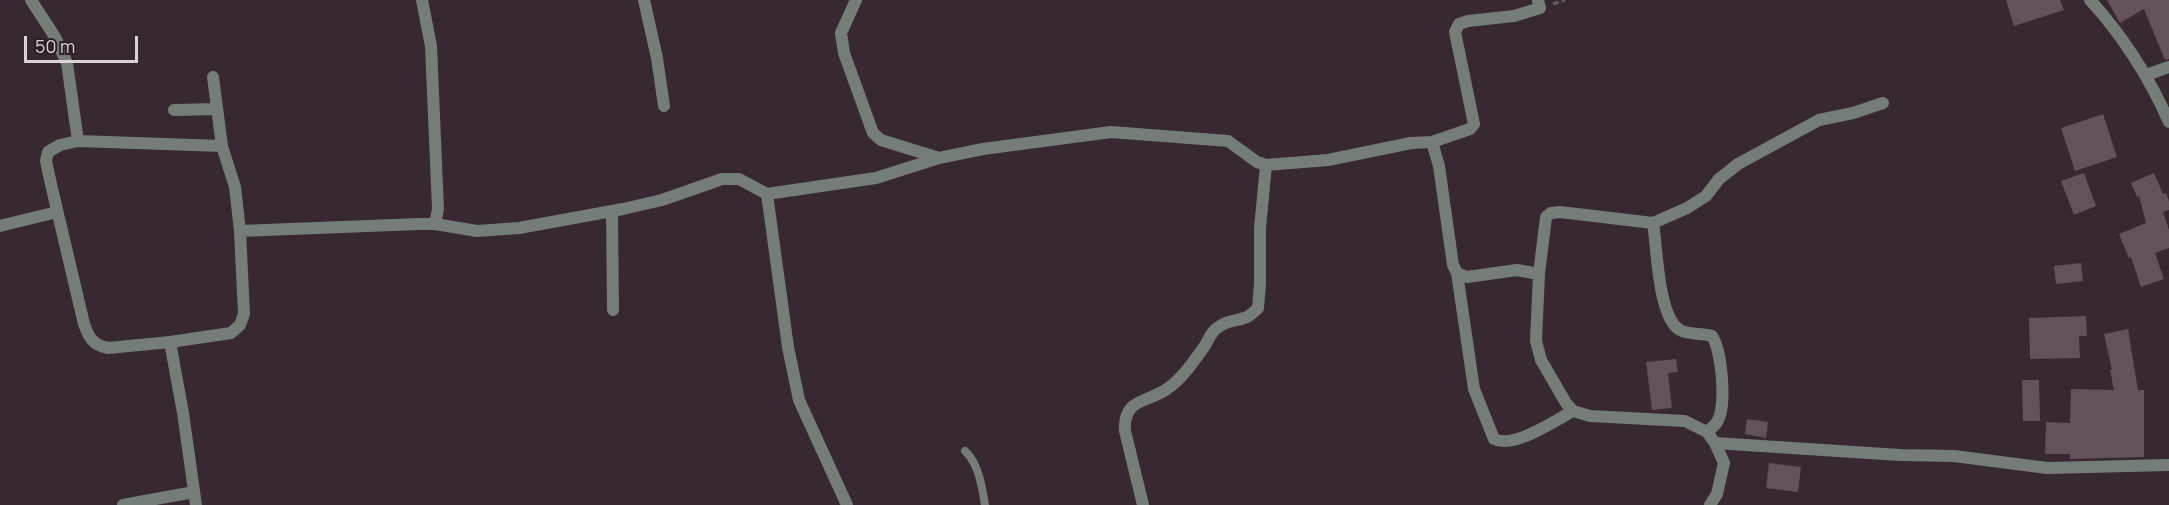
<!DOCTYPE html>
<style>
body{margin:0}
#map{position:relative;width:2169px;height:505px;overflow:hidden;background:#372831;font-family:Manrope,sans-serif}
canvas{display:block}
.scale{position:absolute;left:24px;top:36px;width:114px;height:27px;box-sizing:border-box;border:3px solid #dbd1d6;border-top:0;padding-left:8px;font-size:18px;line-height:21px;white-space:nowrap;color:#dbd1d6;-webkit-text-stroke:4px #2d1f27;paint-order:stroke}
</style>
<div id="map">
<canvas width="2169" height="505"></canvas>
<div class="scale">50 m</div>
</div>
<script>
const c = document.querySelector('canvas').getContext('2d');
c.lineJoin = 'round';
function paint(path, color) { c.fillStyle = color; c.fill(path, 'evenodd'); }
function trace(path, color, width, dash) { c.strokeStyle = color; c.lineWidth = width; c.lineCap = dash ? 'butt' : 'round'; c.setLineDash(dash || []); c.stroke(path); }
paint(new Path2D(`
 M2006,0H2060L2064,10L2014,26Z
 M2107,0H2169V59L2165,60L2144,9L2120,23Z
 M2103,114L2117,157L2075,171L2061,128Z
 M2084,173L2096,206L2074,215L2061,181Z
 M2154,173L2163,194L2166,193L2169,201V210L2163,212L2169,230V248L2155,253L2164,279L2141,287L2131,257L2129,258L2119,234L2146,223L2139,196L2137,197L2131,183Z
 M2081,263L2083,281L2056,284L2054,266Z
 M2086,316L2087,336H2079L2080,358L2030,359L2029,318Z
 M2128,329L2138,390H2144V457L2070,459V454H2045L2046,422L2070,423L2071,389L2114,390L2110,370H2112L2104,334Z
 M1676,359L1678,372L1668,373L1672,408L1652,410L1646,362Z
 M2022,380H2039L2040,421H2023Z
 M1747,419L1768,422L1766,438L1745,434Z
 M1769,463L1801,467L1798,492L1766,488Z`), '#63525b');
trace(new Path2D(`
 M1553,4L1565,0`), '#695b63', 3, [6, 3]);
trace(new Path2D(`
 M965,451C979,464 982,487 985,505`), '#757d79', 8);
trace(new Path2D(`
 M31,0L55,37L67,63L78,141
 M422,0L431,46L438,209L435,224
 M644,0L657,58L664,106
 M856,0L841,33L844,53L873,133L881,140L939,158
 M2090,0C2123,36 2149,77 2169,122
 M2146,75L2169,67
 M213,77L222,146
 M174,110L217,109
 M1432,142L1470,129L1474,124L1455,32L1459,24L1468,21L1514,16L1540,8L1538,0
 M767,194L788,347L799,400L847,505
 M612,211L613,310
 M1653,223C1657,247 1658,318 1680,330C1688,335 1703,333 1712,336C1722,351 1727,407 1717,422C1715,426 1710,429 1707,432
 M0,226L57,212
 M1457,273L1474,389L1494,439C1514,449 1554,421 1573,411
 M1539,274L1546,217L1551,213L1560,212L1653,223L1687,208L1706,196L1719,179L1738,164L1819,120L1853,113L1883,103
 M170,342L108,348C93,345 89,338 84,324L50,180L46,161L48,152L60,145L78,141L222,146L235,187L240,231
 M1715,443L1900,455L1954,456L2047,468L2169,465
 M123,505L194,492
 M196,505L183,413L170,342L231,333L240,325L244,314L240,231L419,224H435L477,231L519,228L623,209L662,200L722,179H739L767,194L787,191L876,178L939,158L983,149L1111,132L1228,141L1257,162L1266,165L1328,160L1411,143L1432,142L1439,166L1453,265L1457,273L1467,277L1517,270L1539,274L1536,341L1541,360L1566,403L1573,411L1590,416L1685,421L1707,432L1715,443L1724,463L1717,494L1710,505
 M1143,505L1125,431C1123,398 1147,403 1167,389C1182,379 1194,361 1204,347C1208,341 1211,332 1217,328C1229,319 1236,322 1247,317C1251,315 1255,311 1258,308L1260,284V228L1266,165`), '#757d79', 12);
</script>
